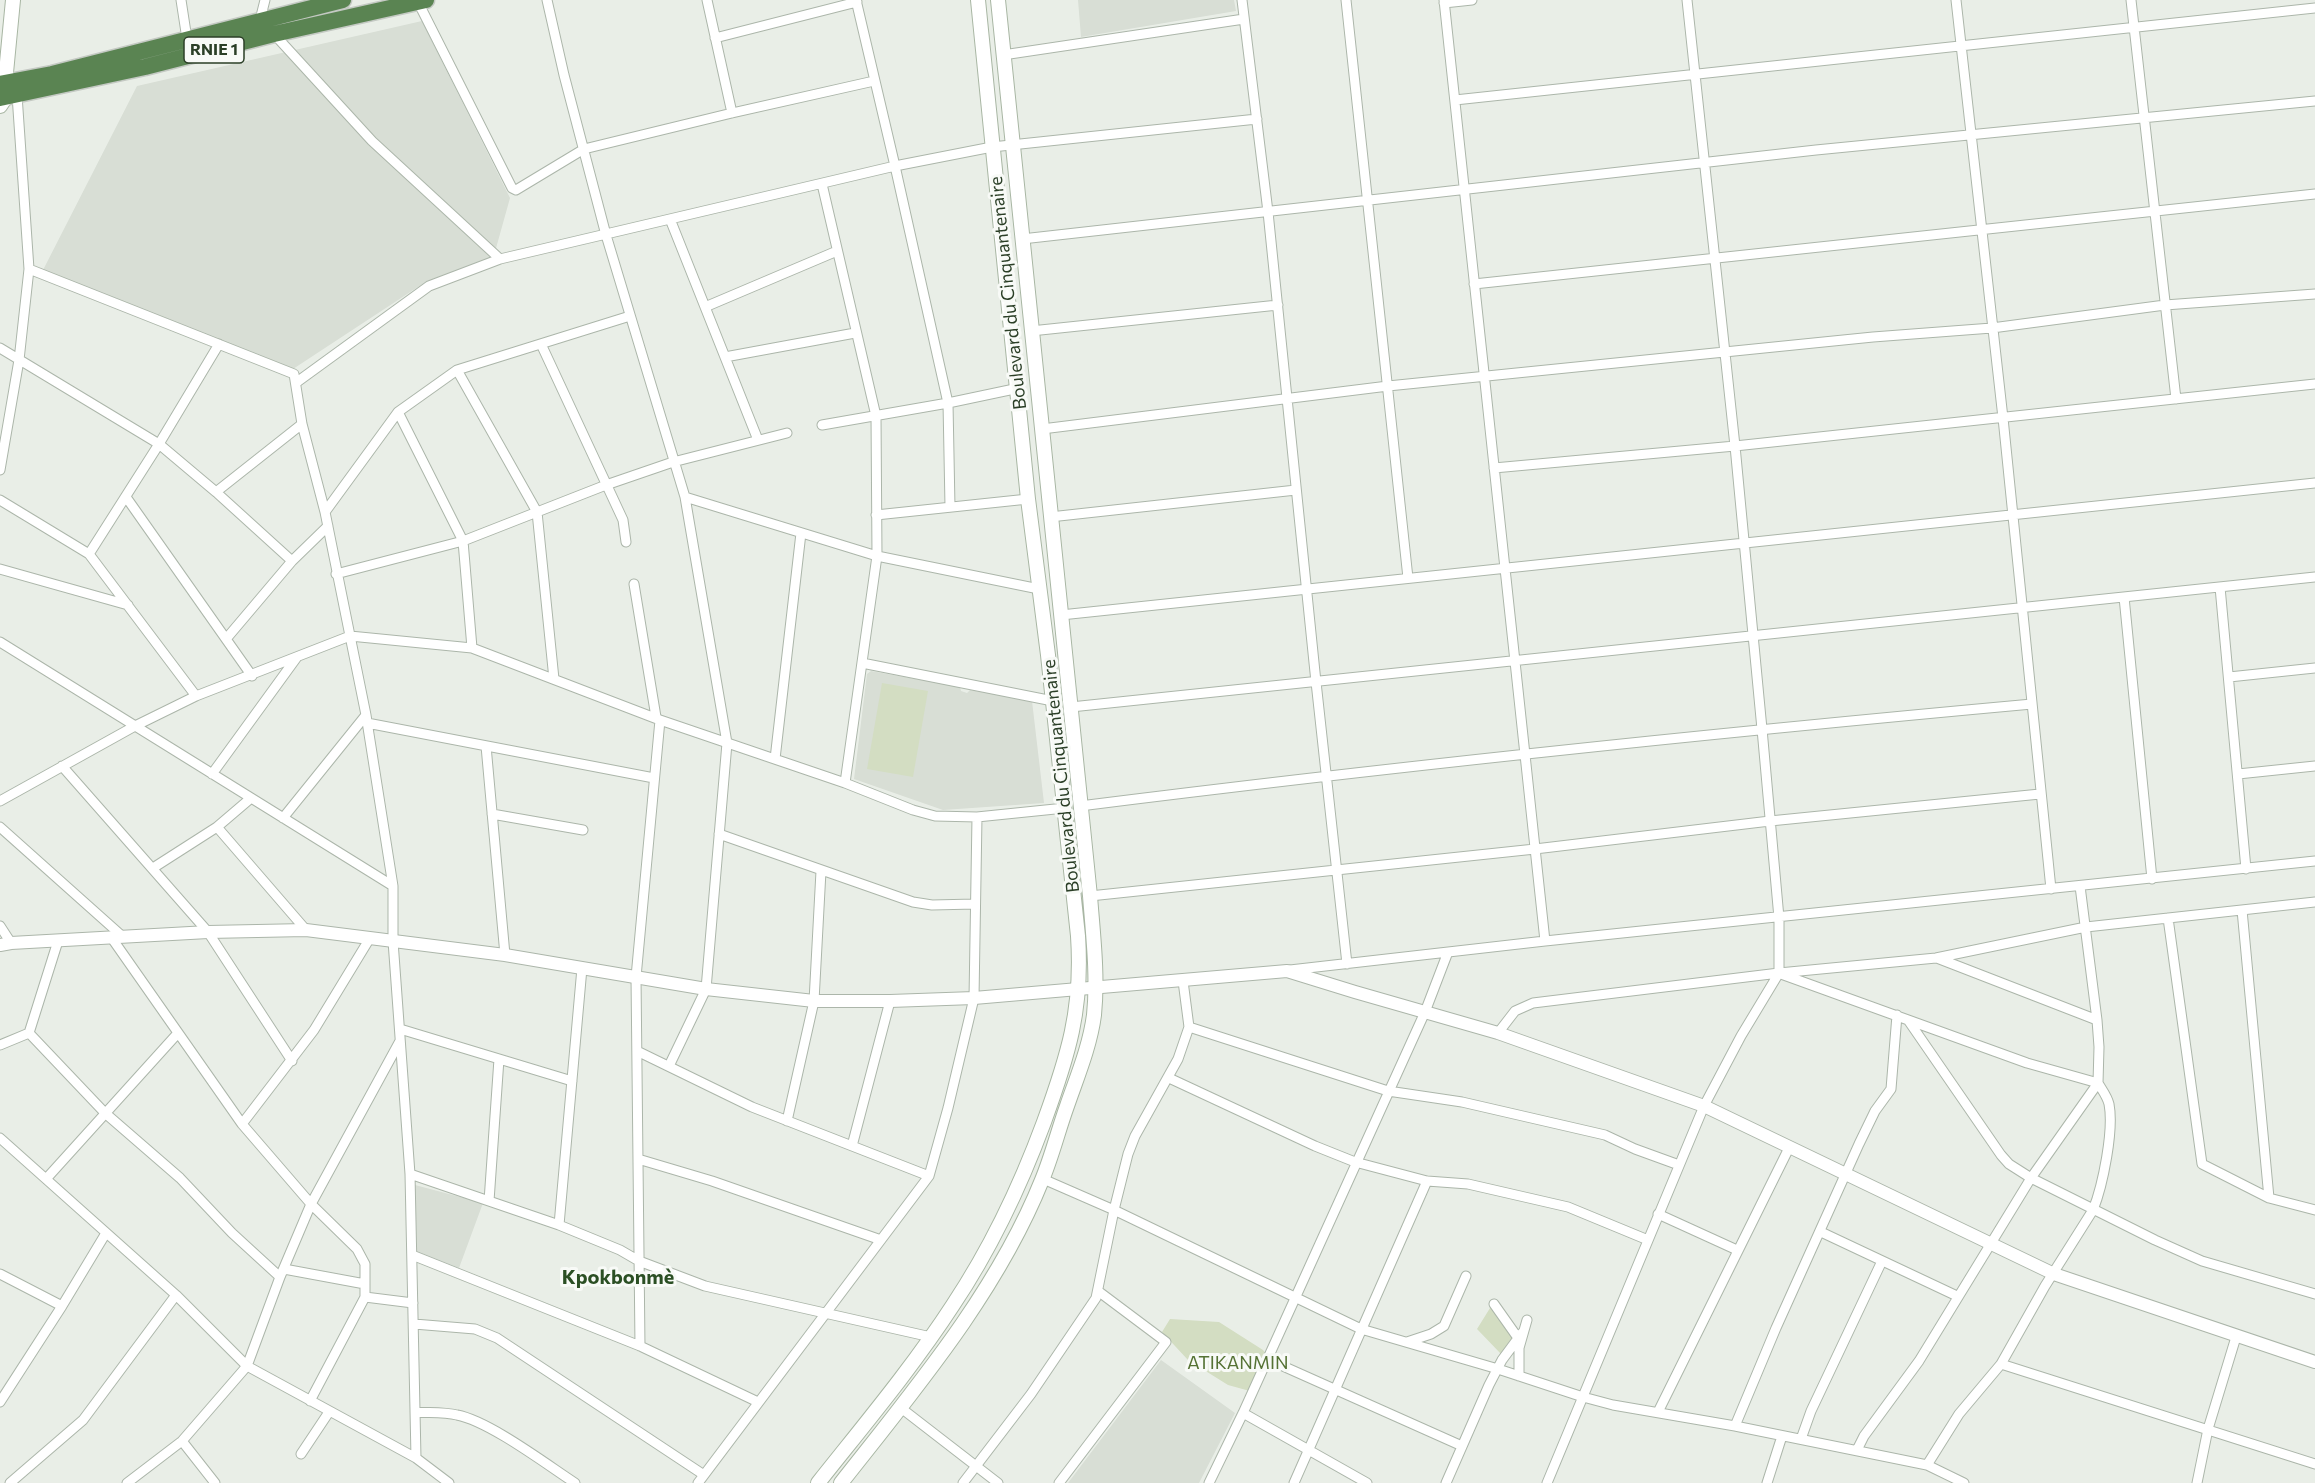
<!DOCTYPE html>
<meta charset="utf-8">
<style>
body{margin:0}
canvas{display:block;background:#e9eee7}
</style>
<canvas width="2315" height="1483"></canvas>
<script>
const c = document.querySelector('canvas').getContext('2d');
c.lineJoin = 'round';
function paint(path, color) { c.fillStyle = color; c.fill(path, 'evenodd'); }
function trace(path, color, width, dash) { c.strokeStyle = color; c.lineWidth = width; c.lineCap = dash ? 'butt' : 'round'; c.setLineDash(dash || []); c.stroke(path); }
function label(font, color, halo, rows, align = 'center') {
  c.font = font + ' Commissioner,sans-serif'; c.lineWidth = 6; c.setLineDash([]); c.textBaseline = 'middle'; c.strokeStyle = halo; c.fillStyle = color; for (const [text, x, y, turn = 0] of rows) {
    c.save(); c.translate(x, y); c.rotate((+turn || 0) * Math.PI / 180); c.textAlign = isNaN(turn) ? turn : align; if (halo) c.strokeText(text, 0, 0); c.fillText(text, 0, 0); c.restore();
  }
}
paint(new Path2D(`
 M1078,0H1234L1236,11L1081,37Z
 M422,21L510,198L493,259L427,281L293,369L42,272L137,86Z
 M871,671L960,687L961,691L967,693L970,690L1032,701L1044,803L943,810L854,779L867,674Z
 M415,1185L483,1203L459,1268L417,1252Z
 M1161,1360L1235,1413L1199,1483H1068Z`), '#d8ded5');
paint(new Path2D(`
 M882,683L928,691L913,777L867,769Z
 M1495,1300L1520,1335L1501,1354L1477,1329Z
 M1170,1319L1219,1322L1263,1350L1272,1361L1257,1393L1228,1385L1188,1360L1162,1332Z`), '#d3ddc2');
const minor = new Path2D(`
 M181,0L187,39
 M547,0L564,75L606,235L685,497L727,743L706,989L669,1066
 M707,0L732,113
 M856,0L895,166L948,403L950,507
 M1242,0L1268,212L1316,682L1347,964
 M1346,0L1408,578
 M1444,0L1545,941
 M1956,0L2003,418L2051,889
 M2131,0L2176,399
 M418,2L512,188L516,190L584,149L732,113L874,81
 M1444,3L1472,0
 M260,20L265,0
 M274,34L372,141L500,259
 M715,38L857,2
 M1003,55L1244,19
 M1455,100L2315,8
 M822,184L876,416L877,556L845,783
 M670,219L758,440
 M1022,239L1816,150L2315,101
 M29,269L294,374L302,424L325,512L366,715L393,886V941L410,1174L416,1458
 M1474,284L2315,194
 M705,307L837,251
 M1031,331L1278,305
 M541,344L623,520L626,542
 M0,348L159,444L216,492L292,561
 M725,357L855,333
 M457,370L537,512L554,679
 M297,382L429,286L500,259L895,166L992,147L1257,119
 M398,412L463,541L472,648
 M822,425L948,403L1019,388
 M1042,429L1388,386L1873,337L1992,328L2165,305L2315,294
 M1494,468L1735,446L2315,384
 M0,470L19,360L29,269L17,95
 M216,492L302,424
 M126,497L252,676
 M685,497L877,556L1039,589
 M0,500L89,554L196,696
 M325,512L398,412L457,370L630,316
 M876,515L1028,499
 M1050,517L1296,490
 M89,554L159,444L219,344
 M0,569L128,605
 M336,574L463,541L606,485L673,462L787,433
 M634,584L656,717
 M2220,587L2246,869
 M2124,597L2152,879
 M1061,615L2315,483
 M226,639L292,561L328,526
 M0,642L393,886
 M862,663L1053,701
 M2229,677L2315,668
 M1071,707L2315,577
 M367,723L654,778
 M486,746L505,955
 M775,759L801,533
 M62,766L208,932L292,1061
 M212,774L297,657
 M2238,774L2315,766
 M251,798L217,827L306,930
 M0,801L135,726L196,696L350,636L472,648L660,720L845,783L913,810L935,816L977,817L1065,808
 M1080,806C1397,766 1714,733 2032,704
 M492,814L583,830
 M283,818L366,715
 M0,827L122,936
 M719,834L913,902L932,905L975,904
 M153,868L217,827
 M1090,896L1535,849L1770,821L2040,794
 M2242,910L2269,1198
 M2168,918L2202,1164L2269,1198L2315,1210
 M0,926L11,943
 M111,937L242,1124L311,1204L357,1249L365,1264V1297L310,1401
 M1937,958L2097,1020
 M1290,970L1545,941L2315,861
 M1781,974L2027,1063L2098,1083C2102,1090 2107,1096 2109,1104C2114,1130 2103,1185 2093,1210L2045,1286L2001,1364L1959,1414L1927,1465
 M1908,1020L2001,1155L2009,1164L2031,1178L2155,1240L2202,1261L2315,1294
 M1189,1027L1388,1091L1462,1102L1605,1135L1635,1149L1679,1165
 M400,1029L572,1081
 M29,1033L105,1113L180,1178L232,1233L280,1277
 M29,1033L58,941
 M1498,1033L1515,1011L1533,1003L1779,973L1936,958L2086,927L2315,902
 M0,1045L29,1033
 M637,1051L752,1107L929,1176
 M1169,1078L1315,1146L1355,1162L1427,1181L1468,1184L1568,1207L1648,1240
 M787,1121L814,1001L821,871
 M242,1124L314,1030L370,938
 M0,1138L176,1295L247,1366L416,1458L449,1483
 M852,1146L890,1001
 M638,1159L712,1181L881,1240
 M410,1174L559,1225L620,1250L639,1261L705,1286L931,1337
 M46,1179L178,1033
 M1043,1179L1114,1210L1361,1329L1498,1369L1583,1397L1613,1405L1735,1426L1927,1465L1964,1483
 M489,1201L499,1059
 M1658,1214L1737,1250
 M559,1225L582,968
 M1821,1232L1957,1296
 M412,1255L640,1346L758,1402
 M284,1269L365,1284
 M0,1274L62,1306
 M365,1297L413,1303
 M1494,1304L1518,1338
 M414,1324L475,1329L497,1338L704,1475
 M1407,1342L1431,1334L1444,1326L1466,1276
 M640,1346L636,977L660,720
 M1267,1359L1462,1446
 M2001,1364L2315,1464
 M1519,1376V1348L1527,1320
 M0,1402L62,1306L106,1233
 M901,1408L998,1483
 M415,1412C429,1413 444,1412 457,1415C489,1421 546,1464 575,1483
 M1658,1412L1789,1148
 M1243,1413L1367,1483
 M1735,1426L1776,1328L1859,1144L1875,1111L1891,1089L1897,1015
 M1801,1439L1811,1411L1882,1261
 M182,1441L215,1483
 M1857,1450L1864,1436L1919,1361L2031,1178L2098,1083L2099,1047L2097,1020L2080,886
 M301,1454L329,1412
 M10,1483L83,1420L176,1295
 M127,1483L182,1441L247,1366L280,1277L311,1204L400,1041
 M698,1483L929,1176L948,1108L974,998L977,817
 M963,1483L1031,1394L1096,1298L1114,1210L1128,1154L1135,1136L1178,1059L1189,1027L1183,981
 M1059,1483L1166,1342L1098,1291
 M1209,1483L1243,1413L1425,1012L1448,952
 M1294,1483L1427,1181
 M1446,1483L1489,1385L1502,1360L1522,1333
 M1547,1483L1704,1106L1741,1036L1779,973V918L1762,729L1735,446L1687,0
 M1767,1483L1782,1436
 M2197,1483L2208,1429L2236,1337`);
const tertiary = new Path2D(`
 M0,945L11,943L208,932L306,930L505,955L706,989L814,1001H890L974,998L1287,971L1355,992L1498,1033L1704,1106L2054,1274L2315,1362`);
const secondary = new Path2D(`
 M0,106L6,97L5,83L13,0
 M818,1483C864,1425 912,1368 953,1305C991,1248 1020,1187 1044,1122C1068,1056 1083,1009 1078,936L1048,655L1028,499L978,0
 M841,1483C915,1389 997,1292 1042,1180C1052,1156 1058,1131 1067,1106C1077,1077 1090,1046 1094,1015C1098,976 1093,935 1090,896L998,0`);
const trunk = new Path2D(`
 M0,84L52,74L343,0
 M0,98L145,67L274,34L426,0`);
trace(minor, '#acb6aa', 11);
trace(tertiary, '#acb6aa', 14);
trace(secondary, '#a8b6a3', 16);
trace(trunk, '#c4c9c3', 19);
trace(minor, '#fff', 9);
trace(tertiary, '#fff', 12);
trace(secondary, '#fff', 14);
trace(trunk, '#5a8452', 16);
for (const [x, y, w] of [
 [214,50,60]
]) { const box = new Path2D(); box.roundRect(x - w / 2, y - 13, w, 26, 4.5); c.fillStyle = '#f8faf7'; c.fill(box); trace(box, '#2b3f27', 1.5); }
label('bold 16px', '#2b3f27', null, [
 ["RNIE 1",214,50]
]);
label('18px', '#2b3f27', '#f8faf7', [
 ["Boulevard du Cinquantenaire",1008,293,-96],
 ["Boulevard du Cinquantenaire",1061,776,-96]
]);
label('18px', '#557234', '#f8faf7', [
 ["ATIKANMIN",1238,1363]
]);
label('bold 20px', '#2b4f24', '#f8faf7', [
 ["Kpokbonmè",618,1277]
]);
</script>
